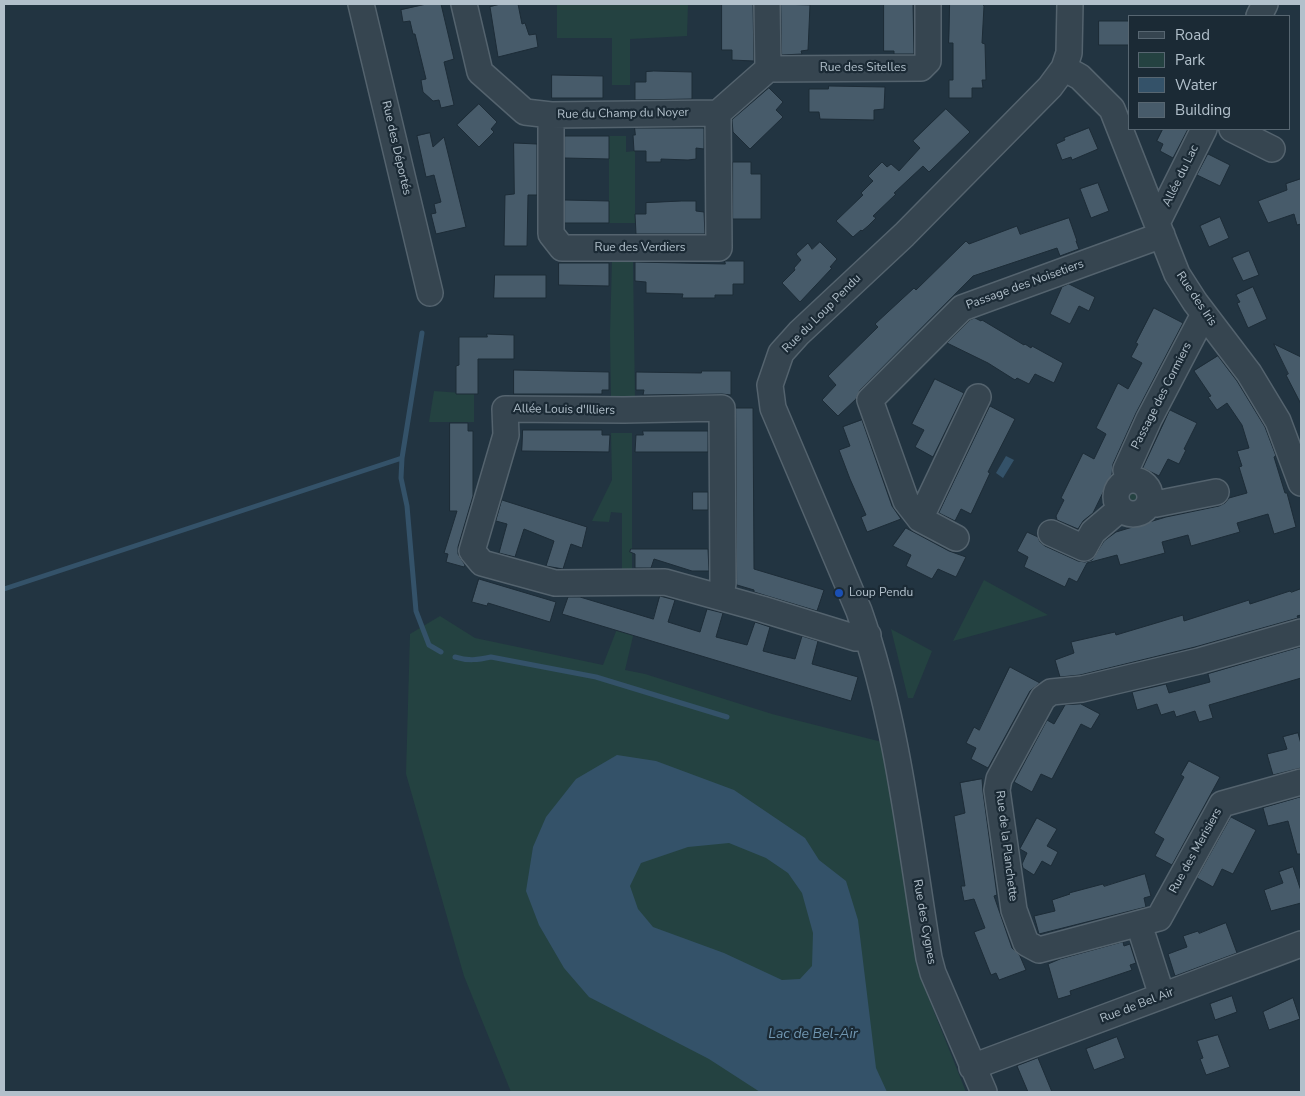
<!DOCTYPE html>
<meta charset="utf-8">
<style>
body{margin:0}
#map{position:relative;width:1305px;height:1096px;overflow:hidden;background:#223441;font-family:"Nunito Sans",sans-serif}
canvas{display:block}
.frame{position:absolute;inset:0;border:5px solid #b2c0cb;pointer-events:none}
.legend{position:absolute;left:1128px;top:15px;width:162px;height:115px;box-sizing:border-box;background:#1b2a35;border:1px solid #576671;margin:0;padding:6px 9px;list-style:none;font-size:15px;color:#b2c0cb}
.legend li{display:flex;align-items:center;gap:10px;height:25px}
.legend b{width:25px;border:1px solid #576671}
</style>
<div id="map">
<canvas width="1305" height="1096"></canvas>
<div class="frame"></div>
<ul class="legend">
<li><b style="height:6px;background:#364550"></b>Road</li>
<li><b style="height:14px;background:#244241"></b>Park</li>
<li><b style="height:14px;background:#345269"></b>Water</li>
<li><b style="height:14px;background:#475b6a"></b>Building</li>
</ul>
</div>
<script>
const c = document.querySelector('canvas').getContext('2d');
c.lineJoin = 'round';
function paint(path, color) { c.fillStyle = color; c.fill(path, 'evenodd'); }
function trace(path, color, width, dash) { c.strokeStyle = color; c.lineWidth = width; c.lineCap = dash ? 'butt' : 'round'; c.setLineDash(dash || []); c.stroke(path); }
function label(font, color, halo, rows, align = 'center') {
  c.font = font + ' "Nunito Sans",sans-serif'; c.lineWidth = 4.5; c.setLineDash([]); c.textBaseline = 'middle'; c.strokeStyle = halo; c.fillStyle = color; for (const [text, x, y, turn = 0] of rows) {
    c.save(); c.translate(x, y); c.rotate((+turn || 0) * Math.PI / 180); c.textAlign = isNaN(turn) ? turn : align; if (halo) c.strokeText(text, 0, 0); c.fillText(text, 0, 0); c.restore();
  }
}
paint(new Path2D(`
 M557,4H688L687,36L630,39V85H612V38H557Z
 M609,136H626V152L635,151V223H609Z
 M612,260L633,262L635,400L611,399L610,334Z
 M434,391L474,394V422H429Z
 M611,433H632V573L622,574V513L611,512L609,522L592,521L612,480Z
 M1123 497a10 10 0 1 1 20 0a10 10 0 1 1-20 0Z
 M984,580L1048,615L953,641Z
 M624,611L638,615L625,670L645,674L772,714L882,742L921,979L966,1092H511L464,976L406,774L410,634L440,616L475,638L603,665Z
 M891,629L932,651L913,698H908Z`), '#244241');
paint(new Path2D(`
 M1006,456L1014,460L1003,478L996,473Z
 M617,755L656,761L734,790L805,838L819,860L846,881L858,920L876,1068L887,1092H760L709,1059L589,997L564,968L539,925L526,891L533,847L546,817L576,779ZM729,843L766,858L788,873L802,893L813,933L812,966L800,979L782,980L724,953L653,927L638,909L630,886L641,863L688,847Z`), '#345269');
trace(new Path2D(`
 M422,333L402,458L401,478L407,506L416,611L429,645L441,652
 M4,589L402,458
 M455,657C468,661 478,660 491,657L596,677L727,717`), '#345269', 5);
const building = new Path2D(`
 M427,4H441L454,59L444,62L454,105L441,108L439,100L433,101L423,92L421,80L426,79L415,34H413L410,21L403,22L401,10Z
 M501,4H518L522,24L525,23L529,35L536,34L538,47L498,57L490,7Z
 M722,4H753L754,61L732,60V50H722Z
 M781,4L810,5L808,50L801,51L802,54L782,55Z
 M884,4H913L914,54H894V51H884Z
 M950,4H982L984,6L982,43L985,44L986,80H982L983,88H972V98H949V80H953V43H949Z
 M1099,21H1129V45H1099Z
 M654,71L692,72V99L635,100V82H646V72Z
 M552,75L603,76V98H552Z
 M829,86L885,87L884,109L874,110V120L820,119L819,112H809V89H828Z
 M769,88L783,102L776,110L783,117L750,149L733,132L732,120Z
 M479,104L497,122L491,129L494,132L479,147L457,125Z
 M946,109L970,132L929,172L923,166L894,193L896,194L873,216L876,218L868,226L862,231L861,230L853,237L836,221L863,195L861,193L873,181L868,176L882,162L887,167L891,164L899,171L920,148L913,141Z
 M635,128H704V149L696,148V159L688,160L661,159V162H646V151H634L633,135H635Z
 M1089,128L1098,149L1072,160L1071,157L1062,160L1056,144L1065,140L1064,138Z
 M1163,129H1188L1173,158L1160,151L1163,144L1157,141Z
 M430,133L433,147L444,137L466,227L436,234L431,214L436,213L434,204L441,202L434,175L426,177L417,136Z
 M565,136H609V159L565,158Z
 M514,143L537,144V195H528L527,246H504L505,195L514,194Z
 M1208,154L1230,165L1220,186L1197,175Z
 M733,162H751V174H761V219H733Z
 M1301,179V224L1297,225L1294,214L1268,223L1258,201L1287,190L1286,184Z
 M1098,183L1109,211L1091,218L1080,189Z
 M565,200L609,201V223H565Z
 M682,201H696V211L704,212L705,234H636L635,214H646V203Z
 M1220,217L1229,238L1209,247L1200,226Z
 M1069,218L1077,241H1076L1079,249L1060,256L1057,248L973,276L860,390L856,399L838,416L822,400L836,385L828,376L878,327L875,324L914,288L916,290L966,241L969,244L1017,226L1020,234Z
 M820,242L837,259L830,267L832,268L800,302L782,283L795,270L794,268L801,260L796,254L808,243L812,249Z
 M1249,251L1259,275L1243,281L1232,258Z
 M725,261H744V284H733V295H715V298H682L683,294L646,293V282L635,281V262L725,264Z
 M559,263H609V286L559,285Z
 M495,275H546V298H494Z
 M1069,284L1095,297L1089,311L1079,306L1070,324L1050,314L1062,287Z
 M1253,287L1267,319L1248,328L1237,303L1240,302L1236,295Z
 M1154,308L1183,323L1136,413L1113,464L1112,474L1093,513L1083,521L1078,529L1057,520L1056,516L1064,500L1061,498L1083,453L1094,459L1106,434L1096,428L1118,383L1128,389L1142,363L1131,357L1138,344L1136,343Z
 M975,318L981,321L982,320L1024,345L1025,344L1031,348L1032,346L1063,363L1054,383L1035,374L1029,384L1017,378L1015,380L988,363L947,343L970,320Z
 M487,334L514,335V359H478V394H456V366L459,365V337H487Z
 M1274,344L1301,357V404L1286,375L1288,374Z
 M1218,356L1237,381L1265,427L1276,456L1274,457L1285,493H1287L1296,527L1274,534L1268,514L1237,523L1240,532L1191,546L1188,535L1162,542L1165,553L1120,565L1117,555L1087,563L1077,582L1069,578L1065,587L1024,567L1028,557L1017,551L1027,532L1038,537L1040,542L1045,546L1078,561L1085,562L1092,560L1104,541L1116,532L1166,517L1219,506L1225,503L1229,498L1247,493L1239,467L1242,466L1237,451L1249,448L1242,425L1227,403L1217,410L1208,397L1211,396L1194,371Z
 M514,370L609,372V390H602V394H514Z
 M702,371H731V395L722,394L643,395L644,390H636V372L701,373Z
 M935,379L964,393L933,457L915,447L924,430L912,424Z
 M990,406L1015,419L988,472L990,473L971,514L961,509L955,521L939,513Z
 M736,408H753L754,569L824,590L817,611L754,592V590L737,585Z
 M1170,410L1197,423L1184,449L1186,450L1179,464L1168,459L1159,476L1143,468Z
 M862,420L892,506L901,519L867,532L861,517L866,515L850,479L839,450L850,446L843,427Z
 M450,423H468V431H473V496L458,547V554L465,565L464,567L446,562L448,554L444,553L457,511H450Z
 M523,430H602V435H610L609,452L522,451Z
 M643,431H708V452H635L636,435H643Z
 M693,492H708V510H693Z
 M502,500L587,527L582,548L571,544L563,569L546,566L554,541L524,529L515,557L499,553L507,524L496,521Z
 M906,528L949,551L966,557L956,577L938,569L932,579L906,566L911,555L893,546Z
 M631,549H708L709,571H692L654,559L651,568H635V554L630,552Z
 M479,579L556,602L550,622L488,603L487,606L472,602Z
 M1301,589V615L1297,616L1298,618L1195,647L1080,675L1060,677L1055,660L1074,653L1071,642L1115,632L1116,635L1183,615L1184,621L1249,600L1250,604L1290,591L1291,592Z
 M660,596L675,600L668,622L700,632L707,609L723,613L716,637L747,645L755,622L770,627L763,651L778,655L795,659L802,636L818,641L812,664L858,677L851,701L562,614L568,597H580L653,619Z
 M1301,647V678L1209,705L1213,718L1199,722L1195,711L1176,717L1174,711L1161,715L1157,704L1137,710L1132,692L1166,684L1169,693L1210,682L1208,674Z
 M1010,667L1040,683L1030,691L988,768L971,759L976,748L966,743L974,727L979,730Z
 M1081,704L1100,714L1091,729L1081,724L1052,779L1041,774L1032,792L1014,782L1047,720L1054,724L1065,705Z
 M1298,733L1301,744V768L1273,775L1267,754L1287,749L1283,737Z
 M1189,761L1220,777L1172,865L1155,856L1164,839L1154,833L1184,777L1181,775Z
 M982,779L983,792L997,895L994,896L1012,948L1020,956L1026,970L999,980L996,973L991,975L974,932L985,928L974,899L964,901L961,886H965L954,816L965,813L960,783Z
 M1301,797V854H1297L1288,821L1268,826L1263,808Z
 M1231,817L1256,830L1233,874L1222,869L1213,887L1197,878Z
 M1037,818L1057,829L1047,846L1058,852L1051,866L1042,861L1034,875L1023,868L1022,864L1027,853L1020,849Z
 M1293,867L1301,891V903L1271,911L1264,890L1283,883L1279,872Z
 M1145,874L1151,896L1144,898L1146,907L1039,934L1034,916L1055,911L1052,900L1070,894L1069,893L1103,884L1104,886Z
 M1226,923L1237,953L1175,976L1168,954L1187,947L1183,936L1198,931L1199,933Z
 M1123,942L1124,946L1130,944L1136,963L1130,965L1132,970L1070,991L1071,995L1058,999L1048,964L1060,959Z
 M1232,996L1237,1012L1215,1020L1210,1004Z
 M1293,998L1300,1019L1269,1030L1263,1012Z
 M1218,1035L1230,1067L1206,1075L1200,1059L1203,1058L1197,1041Z
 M1117,1037L1125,1058L1094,1070L1086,1049Z
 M1038,1058L1052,1092H1028L1017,1066Z`);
paint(building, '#475b6a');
trace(building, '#1d2c37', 1);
const minor = new Path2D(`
 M361,4L430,293
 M464,4L480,72L525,112L551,115L718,113L768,69L767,4
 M1259,16L1265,4
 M1064,68L1080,77L1112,109L1177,274L1195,302L1249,373L1278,421L1301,483
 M768,69L921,68L928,61V4
 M551,115V234L562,248H719L718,113
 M1232,129L1272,149
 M1157,223L1204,129
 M1116 497a17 17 0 1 1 34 0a17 17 0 1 1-34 0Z
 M1129,480L1126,470L1149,419L1204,314
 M1150,502L1156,504L1216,492
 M920,519L978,397
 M1051,533L1084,548L1093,532L1120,509
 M956,538L920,519L906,501L870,400L962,308L1162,235
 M721,596L723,583L722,408L624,410L505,409L506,435L472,551L482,563L555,583L665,582L762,609L856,638L868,635
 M1301,632L1199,661L1082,689L1051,692L1043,698L999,779L997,790L1014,910L1026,943L1039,950L1159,918L1222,804L1301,782
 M1139,924L1162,996
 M972,1067L1301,944
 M984,1092L933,973L929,958C910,842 898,722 859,611L773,408L770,385L781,353L799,333L904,235L1050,87L1064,68L1069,53L1070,4`);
trace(minor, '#54636e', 28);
trace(minor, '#364550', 25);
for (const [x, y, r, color] of [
 [839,593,5,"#1a4fb4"]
]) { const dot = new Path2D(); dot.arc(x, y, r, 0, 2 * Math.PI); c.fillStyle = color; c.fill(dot); trace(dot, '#1b2a35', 2); }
label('12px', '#b2c0cb', '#1b2a35', [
 ["Rue des Sitelles",863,68],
 ["Rue du Champ du Noyer",623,114,-1],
 ["Rue des Déportés",396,148,77],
 ["Allée du Lac",1181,176,-64],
 ["Rue des Verdiers",640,248],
 ["Passage des Noisetiers",1025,285,-20],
 ["Rue des Iris",1196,299,56],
 ["Rue du Loup Pendu",822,314,-45],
 ["Passage des Cormiers",1162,396,-63],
 ["Allée Louis d'Illiers",564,410,1],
 ["Rue de la Planchette",1006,846,83],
 ["Rue des Merisiers",1196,851,-61],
 ["Rue des Cygnes",924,922,80],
 ["Rue de Bel Air",1137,1006,-21]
]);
label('12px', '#b2c0cb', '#1b2a35', [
 ["Loup Pendu",849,593]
], 'left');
label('italic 14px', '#7096b1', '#1b2a35', [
 ["Lac de Bel-Air",813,1035]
]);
</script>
